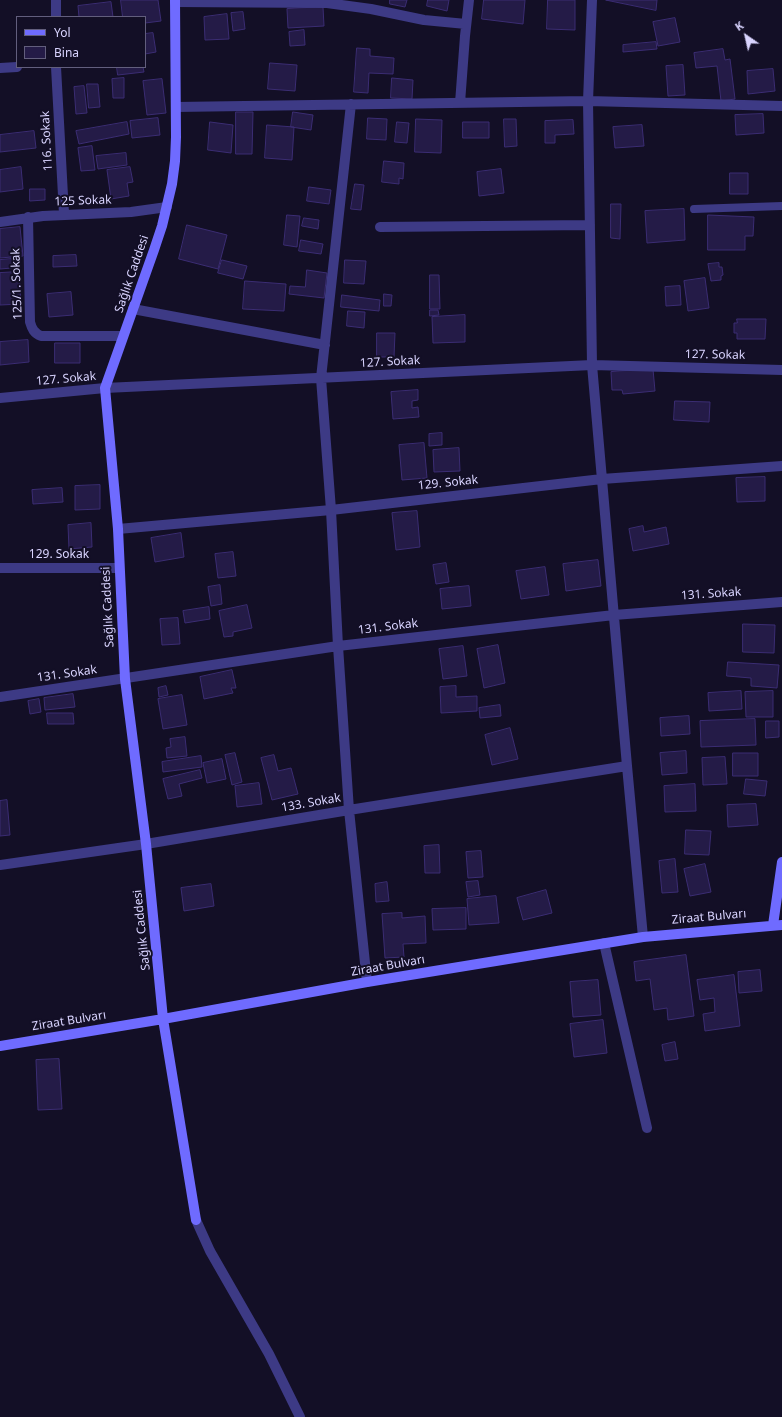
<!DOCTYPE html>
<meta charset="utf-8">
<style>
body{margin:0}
#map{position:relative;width:782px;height:1417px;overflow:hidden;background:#130f26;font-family:"Noto Sans",sans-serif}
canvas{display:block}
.legend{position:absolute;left:16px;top:16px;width:130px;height:52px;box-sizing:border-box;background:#130f26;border:1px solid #625e7d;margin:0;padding:5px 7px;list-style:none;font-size:12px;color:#d9d4ff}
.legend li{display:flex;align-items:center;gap:8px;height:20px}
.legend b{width:20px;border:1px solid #625e7d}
.north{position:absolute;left:726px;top:16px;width:40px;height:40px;-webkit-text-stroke:3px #130f26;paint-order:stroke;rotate:326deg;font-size:11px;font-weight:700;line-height:16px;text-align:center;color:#d9d4ff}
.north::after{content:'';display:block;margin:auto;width:14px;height:18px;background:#d9d4ff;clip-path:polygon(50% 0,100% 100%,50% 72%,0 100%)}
</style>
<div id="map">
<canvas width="782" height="1417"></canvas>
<ul class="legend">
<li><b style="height:5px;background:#6f6bff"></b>Yol</li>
<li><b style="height:11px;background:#241b47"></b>Bina</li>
</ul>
<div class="north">K</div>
</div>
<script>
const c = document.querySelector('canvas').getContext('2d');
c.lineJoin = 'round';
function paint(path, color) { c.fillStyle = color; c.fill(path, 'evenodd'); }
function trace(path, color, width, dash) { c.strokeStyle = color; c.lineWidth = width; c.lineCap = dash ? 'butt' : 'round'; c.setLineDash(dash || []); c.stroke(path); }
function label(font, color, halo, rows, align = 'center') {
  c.font = font + ' "Noto Sans",sans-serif'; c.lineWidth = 4; c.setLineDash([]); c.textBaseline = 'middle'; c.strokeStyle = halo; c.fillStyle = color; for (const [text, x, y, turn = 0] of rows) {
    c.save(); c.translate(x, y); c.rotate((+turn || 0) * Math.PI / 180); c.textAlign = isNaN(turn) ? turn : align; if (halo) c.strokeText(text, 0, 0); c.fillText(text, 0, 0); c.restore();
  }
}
const building = new Path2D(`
 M121,0H158L161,21L145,23V17H123Z
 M390,0H407L405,7L390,4Z
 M428,0H449L447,11L427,6Z
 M484,0H525L523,24L482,19Z
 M548,0H575V30L547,29Z
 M606,0H657L656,10Z
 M111,2L113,17H79L78,6Z
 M323,7L324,26L288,28L287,9Z
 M243,12L245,29L233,31L231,13Z
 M227,14L229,39L205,40L204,17Z
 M675,18L680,42L658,46L653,22Z
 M304,30L305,45L290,46L289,32Z
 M153,33L156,52L145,54V34Z
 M656,42L657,49L623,52V45Z
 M357,48L370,49V56L394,58L393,74L369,73L368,93L354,92Z
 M723,49L725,60L730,59L735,99L721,101L717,66L696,68L694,53Z
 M270,63L297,65L295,91L268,89Z
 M683,65L685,95L668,96L666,66Z
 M117,67H143L144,72L118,75Z
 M773,69L775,91L748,94L747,71Z
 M124,78V98H113L112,79Z
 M392,78L413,80L412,99L391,98Z
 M162,79L166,113L147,115L143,81Z
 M87,84H98L100,107L89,108Z
 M84,86L87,113L76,114L74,87Z
 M236,112H253L252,154H236Z
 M293,112L313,115L311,130L291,127Z
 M763,114L764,133L736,135L735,115Z
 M158,118L160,135L132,138L130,121Z
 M368,118L387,119L386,140L367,139Z
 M416,119L442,120L441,153L415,152Z
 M504,119H516L517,146L505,147Z
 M573,120L574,134L555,135V143H545V121Z
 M127,122L129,134L79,144L76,131Z
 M210,122L233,125L231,153L208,150Z
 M397,122L409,123L407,143L395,142Z
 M463,122H489V138H463Z
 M267,125L294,127L292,160L265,158Z
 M642,125L644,146L615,148L613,127Z
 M34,131L36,148L0,152V135Z
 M92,146L95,170L81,171L78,148Z
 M126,153L127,165L98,169L96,156Z
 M384,161L404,163L403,179L399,178V184L382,182Z
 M21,167L23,189L0,192V170Z
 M130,167L133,182L127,183L129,196L111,199L107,170Z
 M501,169L504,193L479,196L477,172Z
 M730,173H748V194H730Z
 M355,184L364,185L361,210L351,209Z
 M309,187L331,190L329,204L307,201Z
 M30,189H45V200L30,201Z
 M611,204H621L620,239L611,238Z
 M684,209L685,240L647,243L645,211Z
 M287,215L300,216L297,247L284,245Z
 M708,215L754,217L753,236H745V250H708Z
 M304,218L319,220L318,229L302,226Z
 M187,225L227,235L218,269L179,259Z
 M20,227L23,256L0,258V229Z
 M301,240L323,244L321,254L299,251Z
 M76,255L77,266L53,267V256Z
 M12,259V268L0,269V260Z
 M222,260L247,266L243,279L218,273Z
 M345,260L366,261L364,284L344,283Z
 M719,263V267H722L723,275L721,276V280L711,281L708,264Z
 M307,270L327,273L324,298L289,294L290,286L305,287Z
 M19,272L21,304L0,305V273Z
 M430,275H439L440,309H430Z
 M705,278L709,308L688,311L684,281Z
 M245,281L286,284L284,311L243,309Z
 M680,286L681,305L666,306L665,287Z
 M71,292L73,315L49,317L47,294Z
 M384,294L392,295L391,306H384Z
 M342,295L380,300L379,311L341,307Z
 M430,310H438L439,315L430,316Z
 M348,311L365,312L364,328L347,326Z
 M465,315V342L433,343L432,317Z
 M737,319H766L765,339H737V333H734V323H737Z
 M377,333H395L394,357H377Z
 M28,340L29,362L0,365V342Z
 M55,343H80V363H55Z
 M653,369L655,391L623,394L622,390H612L611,372Z
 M418,390V400L412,401V408L418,407L419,417L393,419L391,392Z
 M675,401L710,402L709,422L674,420Z
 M442,433V445L429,446V434Z
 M424,443L427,478L402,480L399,445Z
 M459,448L460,471L434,472L433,450Z
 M765,477V501L737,502L736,478Z
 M100,485V509L75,510V486Z
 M62,488L63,502L33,504L32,490Z
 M417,511L420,547L396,550L392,513Z
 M91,523L92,547L69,549L68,525Z
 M643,526L644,532L666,527L669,544L633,551L629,529Z
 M181,533L184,557L155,562L151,538Z
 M233,552L236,576L218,578L215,554Z
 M598,560L601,586L566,591L563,564Z
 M446,563L449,582L436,584L433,565Z
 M545,567L549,595L521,599L516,571Z
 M220,585L222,604L211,606L208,587Z
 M469,586L471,606L442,609L440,589Z
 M247,605L252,628L233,632V636L224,637L219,611Z
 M209,607L210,619L185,623L183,611Z
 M178,618L180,644L162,645L160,619Z
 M743,624L775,625L774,653L743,652Z
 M498,645L505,683L484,688L477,649Z
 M463,646L467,676L443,679L439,649Z
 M728,662L779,665L777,688L751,686V678L727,676Z
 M232,670L236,688H231L233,693L204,699L200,677Z
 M166,686L168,695L159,697L158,688Z
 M456,686V697L477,696V711L441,713L440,687Z
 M741,691L742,709L709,711L708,693Z
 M773,691V717H746L745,692Z
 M73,694L75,707L45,710L44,698Z
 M182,695L187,725L163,729L158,699Z
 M39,699L41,712L30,714L28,701Z
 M500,705L501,716L480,718L479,708Z
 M47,713H73L74,724H48Z
 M689,716L690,734L661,736L660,718Z
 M755,719L756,745L701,747L700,721Z
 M766,721H779V737L766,738Z
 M510,728L518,759L492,765L485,735Z
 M185,737L187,756L167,758L166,748L171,747L170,739Z
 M686,751L687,773L662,775L660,753Z
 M235,753L242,782L232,785L225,755Z
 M733,753H758V776H733Z
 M274,755L278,771L291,768L298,794L272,800L261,758Z
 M201,756L202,767L163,772L162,762Z
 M725,757L727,784L703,785L702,758Z
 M222,759L226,779L207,783L203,763Z
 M200,770L202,778L179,784L182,796L168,799L163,779Z
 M746,779L767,781L765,796L744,794Z
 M259,783L262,804L237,807L235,786Z
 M695,784L696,811L665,812L664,786Z
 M7,800L10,835L0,836V801Z
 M756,804L758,825L728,827L727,805Z
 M686,830L711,831L709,855L685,854Z
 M439,845L440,873H425L424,846Z
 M481,851L483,877L468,878L466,852Z
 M675,859L678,892L662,893L659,861Z
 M705,864L711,892L690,896L684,869Z
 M478,881L480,895L468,897L466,882Z
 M387,882L389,901L376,902L375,884Z
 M211,884L214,906L184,911L181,888Z
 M546,890L552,913L523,920L517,898Z
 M496,896L499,923L469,925L467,899Z
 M466,908V929L433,930L432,909Z
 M402,913V918L425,916L426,943L403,944L404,957L385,958L382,914Z
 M686,955L694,1016L668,1020L667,1008L654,1010L650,979L636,981L634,962Z
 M760,970L762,991L739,993L738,972Z
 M734,975L740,1026L705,1031L703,1014L715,1012L714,998L700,1000L697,980Z
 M598,980L601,1015L573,1017L570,982Z
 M603,1020L607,1053L574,1057L570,1024Z
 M675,1042L678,1059L665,1061L662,1045Z
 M59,1059L62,1109L38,1110L36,1060Z`);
paint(building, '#241b47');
trace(building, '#3b2d73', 1);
trace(new Path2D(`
 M694,209L782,206`), '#3d3a85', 8);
trace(new Path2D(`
 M592,0L588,101L592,365L627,766L643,937
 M175,2L327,3L371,9L424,20L466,24
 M56,17V0
 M56,67L64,214
 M0,68L17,67
 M460,103L465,36L469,0
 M351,104L321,378L331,510L338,646L349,810L367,982
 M176,107L588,101L782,106
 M28,217L30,322C32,329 34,333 41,336H123
 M0,222L43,216L131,212L167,207
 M380,227L590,225
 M133,309L325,345
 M0,398L105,388L592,365L782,370
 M118,529L331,510L602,479L782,466
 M0,568H119
 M0,697L338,646L614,615L782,602
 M0,865L146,844L349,810L627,766
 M604,943L647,1128
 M196,1220L210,1251L269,1354L300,1417`), '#3d3a85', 10);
trace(new Path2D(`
 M175,0L176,137L175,161L172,184L162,226L154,250L105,388L118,529L125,679L146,844L163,1019L196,1220
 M773,925L782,862
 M0,1046L163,1019L367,982L643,937L782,925`), '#6f6bff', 10);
label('12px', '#d9d4ff', '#130f26', [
 ["116. Sokak",47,141,-93],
 ["125 Sokak",83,201,-2],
 ["Sağlık Caddesi",132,274,-71],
 ["125/1. Sokak",17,284,-92],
 ["127. Sokak",715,355,1],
 ["127. Sokak",390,362,-3],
 ["127. Sokak",66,379,-5],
 ["129. Sokak",448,483,-6],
 ["129. Sokak",59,555],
 ["131. Sokak",711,594,-4],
 ["Sağlık Caddesi",108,607,-93],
 ["131. Sokak",388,627,-7],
 ["131. Sokak",67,674,-8],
 ["133. Sokak",311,803,-10],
 ["Ziraat Bulvarı",709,917,-5],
 ["Sağlık Caddesi",142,930,-96],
 ["Ziraat Bulvarı",388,966,-10],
 ["Ziraat Bulvarı",69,1021,-9]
]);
</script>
